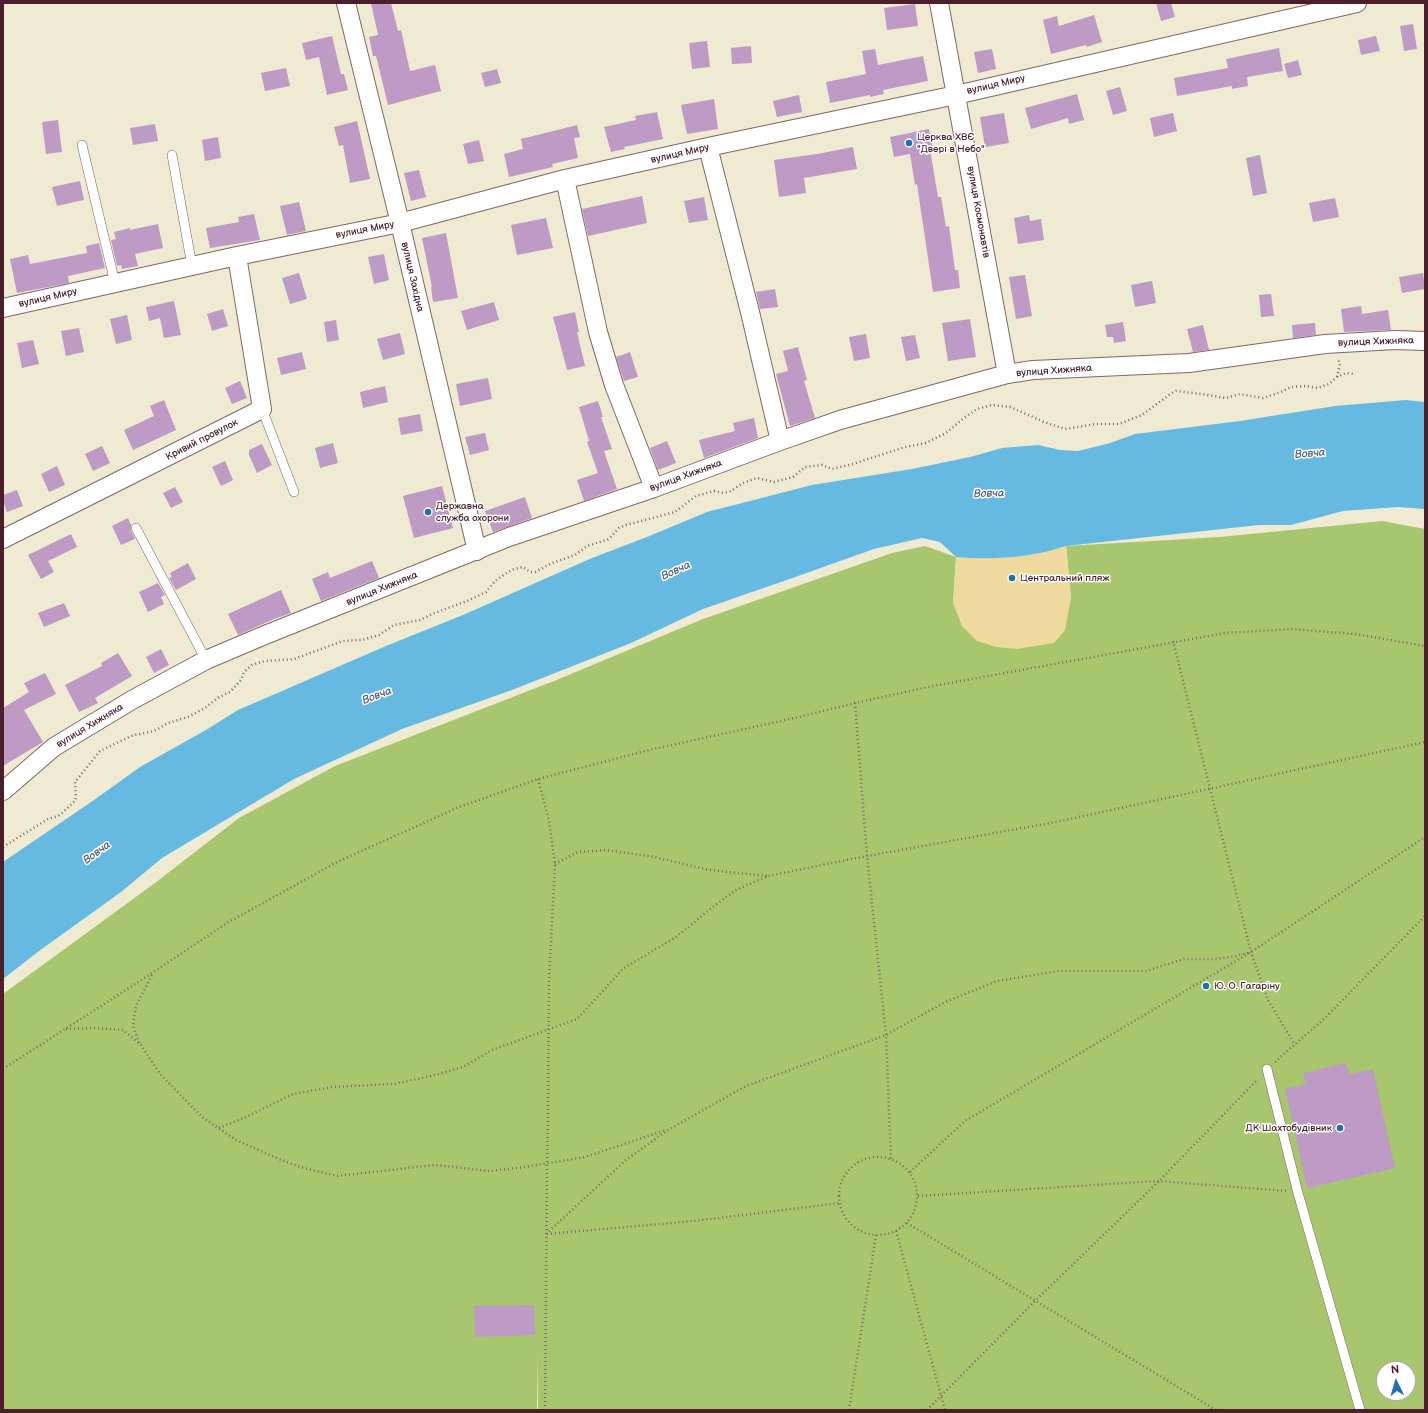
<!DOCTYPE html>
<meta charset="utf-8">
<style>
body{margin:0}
#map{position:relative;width:1428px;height:1413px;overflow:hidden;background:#efead2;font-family:"Balsamiq Sans",sans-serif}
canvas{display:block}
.frame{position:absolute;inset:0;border:4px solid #4a1f2b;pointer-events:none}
.north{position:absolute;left:1376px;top:1361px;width:40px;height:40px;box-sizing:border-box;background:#fff;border:1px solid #b7a5aa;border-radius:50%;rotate:355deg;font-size:11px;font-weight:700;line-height:16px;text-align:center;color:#4a1f2b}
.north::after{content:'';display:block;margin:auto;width:14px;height:18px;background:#1f6fb2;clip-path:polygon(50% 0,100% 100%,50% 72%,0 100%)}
</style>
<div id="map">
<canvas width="1428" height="1413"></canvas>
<div class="frame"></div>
<div class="north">N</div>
</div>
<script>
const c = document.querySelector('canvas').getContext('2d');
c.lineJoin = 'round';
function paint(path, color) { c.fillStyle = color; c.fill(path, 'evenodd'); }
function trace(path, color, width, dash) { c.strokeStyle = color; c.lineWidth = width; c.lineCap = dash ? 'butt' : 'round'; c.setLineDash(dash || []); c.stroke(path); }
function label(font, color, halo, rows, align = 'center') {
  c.font = font + ' "Balsamiq Sans",sans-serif'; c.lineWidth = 3; c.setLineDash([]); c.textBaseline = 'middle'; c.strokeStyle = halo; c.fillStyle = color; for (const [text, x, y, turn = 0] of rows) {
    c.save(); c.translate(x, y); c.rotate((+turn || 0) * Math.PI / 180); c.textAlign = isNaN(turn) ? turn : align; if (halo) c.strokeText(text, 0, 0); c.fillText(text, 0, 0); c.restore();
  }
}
paint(new Path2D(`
 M1382,521L1425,529V1410H538L537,1352V1410H3V994L155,883L239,818L335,766L554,681L703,619L892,553L925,546L956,557L953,603L1071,598L1066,546L1220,537ZM1384,1369H1408V1393H1384Z`), '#a7c66e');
paint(new Path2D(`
 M1066,546L1071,598L1065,630L1054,643L1017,649L996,647L977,641L962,626L953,603L956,557C993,560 1031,557 1066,546Z`), '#eeda9e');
paint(new Path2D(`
 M1406,400L1425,402V509L1398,507L1343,511L1291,525H1259L1066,546C1030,558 993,560 956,557L940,542L922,538L874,549L784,581L703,609L631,643L512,690L402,729L294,779L162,858L121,892L39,951L3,979V862L94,800L140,767L206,730L238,710L386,646L463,615L592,558L647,537L707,512L812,485L912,469L970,457L1002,448L1038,445L1060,450L1078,451L1110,443L1135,434L1240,421L1335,406Z`), '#66bae2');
paint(new Path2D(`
 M371,3H391L398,31L401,30L410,71L435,65L441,91L388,105L376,56H373L369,37L378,35Z
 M1156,3H1171L1175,17L1161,21Z
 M915,4L918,26L887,30L884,8Z
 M1094,15L1102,42L1087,47L1086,45L1051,54L1043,20L1057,16L1059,26Z
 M1413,24L1417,49L1404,51L1400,26Z
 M332,36L341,74H344L348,90L327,95L319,57L306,60L302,43Z
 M1376,36L1380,51L1361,55L1358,40Z
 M707,41L710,67L692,69L689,43Z
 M751,46L752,63L732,64L731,48Z
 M1279,48L1283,71L1247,77L1248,86L1232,89V86L1177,96L1174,78L1228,68L1226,59Z
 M875,49L878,65L923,56L928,81L883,90L884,94L870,97V95L830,103L826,82L866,74L862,51Z
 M992,49L996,69L978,73L974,52Z
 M1298,60L1302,75L1288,78L1284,64Z
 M286,68L290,86L265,91L261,73Z
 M497,69L501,83L485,87L481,73Z
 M1120,87L1127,111L1113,115L1106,91Z
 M1077,94L1084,120L1069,124L1068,118L1031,129L1025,108Z
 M799,95L802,112L777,117L773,101Z
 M714,99L718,129L687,134L681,105Z
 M657,112L663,139L624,147L625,149L611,152L604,127L636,120L635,116Z
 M1004,113L1009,143L985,147L980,117Z
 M1173,113L1177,131L1154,137L1150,118Z
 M58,120L62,152L46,154L42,122Z
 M357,121L370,179L350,183L343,145L339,146L334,127Z
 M155,124L158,141L133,145L130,128Z
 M577,125L580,137L574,138L578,158L552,164L553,167L509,177L504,154L523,149L521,139Z
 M929,129L933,149H930L938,197H941L946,227L949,226L955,270H958L960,288L933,292L917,184L915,185L910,154L894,157L890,137Z
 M218,137L221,158L205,161L202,140Z
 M479,140L484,161L468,164L463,144Z
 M853,147L857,169L804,178L806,193L779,197L774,160L817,154Z
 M1260,155L1267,193L1253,196L1246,158Z
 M419,170L426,197L411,201L404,173Z
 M80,181L84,200L57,206L52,187Z
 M642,196L647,223L588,236L582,209Z
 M704,197L708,220L689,223L684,201Z
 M1335,198L1339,217L1313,222L1309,203Z
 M299,202L306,231L287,235L280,206Z
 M254,214L260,240L210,248L206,228L239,222L238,217Z
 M1029,215L1030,221L1041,219L1044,240L1018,244L1014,218Z
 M546,218L553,248L517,255L511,225Z
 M158,224L163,248L135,254L138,266L122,269L121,265L117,266L111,240L116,239L114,232L130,228V230Z
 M446,233L458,298L433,302L431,287H432L422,238Z
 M99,243L105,268L68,276L69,283L17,293L10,259L28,255L30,264L87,253L86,246Z
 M384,254L389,280L374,284L368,257Z
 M299,273L307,299L290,304L282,278Z
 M1423,273L1425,289L1402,293L1399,277Z
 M1025,275L1032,316L1016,319L1009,277Z
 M1152,281L1156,303L1135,307L1131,285Z
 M775,289L778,307L760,309L756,292Z
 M1271,294L1274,316L1261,317L1259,295Z
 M174,301L181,335L164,338L160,318L149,321L146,307Z
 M494,302L499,320L467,330L461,311Z
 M1361,306L1362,314L1388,310L1391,330L1344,332L1341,309Z
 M223,309L228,326L212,331L207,314Z
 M575,312L579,332H577L585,366L567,370L553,317Z
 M127,315L132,340L116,344L110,319Z
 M970,319L976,357L948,361L942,323Z
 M336,320L339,340L327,342L324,322Z
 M1123,322L1126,341L1114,343L1113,337H1107L1105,325Z
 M1315,323L1316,335L1293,338L1292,325Z
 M1203,325L1209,350L1193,352L1187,329Z
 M79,328L84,352L66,356L61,331Z
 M400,333L405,354L383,360L377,339Z
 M866,334L870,358L854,361L849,337Z
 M915,335L920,358L906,361L901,337Z
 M33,340L39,364L22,368L17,343Z
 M798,347L807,380L804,381L815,418L790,426L776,374L788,371L783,351Z
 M302,352L306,369L281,375L277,358Z
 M630,352L638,377L624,381L616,357Z
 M488,378L492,399L460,406L456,384Z
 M240,381L247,398L232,404L225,388Z
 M385,386L388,402L363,408L360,392Z
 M164,400L176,430L133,450L124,430L154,416L150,406Z
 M598,401L603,417H601L612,449L604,451L617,489L584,501L577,480L598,473L587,442L589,441L579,407Z
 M420,414L423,431L401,435L398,418Z
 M754,418L758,438L704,458L699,440L735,431L733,423Z
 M485,433L489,450L470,455L465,437Z
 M667,441L676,463L658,470L650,448Z
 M333,443L338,463L320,468L315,448Z
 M262,444L272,465L257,473L249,455V450Z
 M102,446L110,463L93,471L85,454Z
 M225,461L233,480L221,486L212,467Z
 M57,466L65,485L49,492L41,474Z
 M442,486L453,528L414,538L403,496Z
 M175,487L183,502L171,508L163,493Z
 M17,490L23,506L7,512L3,501V495Z
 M525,497L532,518L493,532L485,511Z
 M128,518L131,525V530L135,539L121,545L112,526Z
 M71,534L77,547L48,561L54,572L41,579L28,555Z
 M372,561L379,578L321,601L312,579L328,572L330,578Z
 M188,563L196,579L176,590L169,578L172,577L170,573Z
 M158,583L165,595L161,597L164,604L148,612L139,592Z
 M281,590L291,613L274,619L238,635L228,614Z
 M64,603L70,616L44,627L38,613Z
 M161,649L169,665L154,673L146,657Z
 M118,653L132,676L95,698L98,703L79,712L65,685L102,666L101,663Z
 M45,673L56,694L24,710L43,742L3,766V708L29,692L24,683Z
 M1346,1063L1349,1074L1373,1069L1395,1168L1307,1188L1285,1089L1306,1084L1303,1073Z
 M534,1305L535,1335L475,1337L474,1306Z`), '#bd9bc5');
const service = new Path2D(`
 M82,145L115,283
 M172,155L192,266
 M262,409L294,492
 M136,528L206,660
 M1267,1069L1298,1193L1360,1410`);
const minor = new Path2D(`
 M346,3L400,223L477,551
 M939,3L1007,374
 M708,147L750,312L780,441
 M565,179L598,332L614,385L654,488
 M3,308L237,256L400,223L565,179L708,147L956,95L1357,3
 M3,539L262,409L237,256
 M3,791L54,747L132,700L206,660L265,635L509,537L654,488L780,441L840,420L1007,374L1033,370L1189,363L1325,344L1395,340L1425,341`);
trace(service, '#846665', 10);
trace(minor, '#846665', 20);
trace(new Path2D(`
 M1337,377L1340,364L1338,359
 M1173,641L1251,952L1268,1000L1295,1045
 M855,703L867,856L886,1035L891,1159
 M538,779L549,821L555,864L549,979L548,1118L547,1163L545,1410
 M3,847L48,819L58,816L62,813L75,801L76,796L75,782L100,751L131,736L154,731L168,723L188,717L205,708L219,697L230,692L241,680L244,672L252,665L265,661L294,659L343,641L362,640L379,635L394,625L420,620L432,614L467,601L486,592L495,581L505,574L514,569L523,567L530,572H535L552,563L575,555L587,546L609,539L619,528L626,525L675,512L696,496L714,491L723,493L731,491L743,483L757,478L774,482L793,477L805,467L822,465L832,469L853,464L905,447L926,443L946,433L964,418L977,409L992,405L1010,407L1044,422L1065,429L1096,424H1119L1142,415L1169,395L1176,391L1201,394L1226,398L1240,394L1263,398L1281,392L1291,387L1307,386L1317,388L1329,384L1337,377L1346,373L1355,374
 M555,864L578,852L606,850L654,857L709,870L767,876
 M66,1029L97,1028L123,1030L141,1045L160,1074L202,1117L236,1140L274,1157L300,1167L337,1176L435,1165L490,1171L525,1167L585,1157L666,1130
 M139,1043L133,1025L136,1006L153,973
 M1275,1062L1325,1018L1425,916
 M3,1069L146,977L227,923L335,863L459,807L538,779L645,751L799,717L855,703L928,687L1225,633L1291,629L1355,634L1425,646
 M219,1128L244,1118L293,1094L332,1087L393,1084L431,1076L463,1067L492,1050L577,1019L624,968L676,937L714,906L736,890L768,876L867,856L1056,822L1425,742
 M839 1196a39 39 0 1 1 78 0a39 39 0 1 1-78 0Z
 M910,1172L965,1121L1251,952L1425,837
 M918,1196L1159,1181L1286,1191
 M907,1223L1216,1410
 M896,1231L945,1410
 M546,1234L626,1160L668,1130L746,1086L886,1035L945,1002L997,981L1059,971H1146L1184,959H1218L1236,956L1251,952
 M547,1234L694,1221L840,1203
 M849,1410L876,1235
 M927,1410L1035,1301L1159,1181L1257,1080`), '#846665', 2.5, [1, 3]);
trace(service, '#fff', 9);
trace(minor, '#fff', 18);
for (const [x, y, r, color] of [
 [909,143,4,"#1f6fb2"],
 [428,512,4,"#1f6fb2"],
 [1012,578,4,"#1f6fb2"],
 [1206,986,4,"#1f6fb2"],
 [1340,1128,4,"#1f6fb2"]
]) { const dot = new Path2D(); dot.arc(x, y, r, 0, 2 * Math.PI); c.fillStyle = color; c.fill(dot); trace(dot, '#fff', 1.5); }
label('10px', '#4a1f2b', '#fff', [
 ["вулиця Миру",996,85,-13],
 ["вулиця Миру",680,154,-13],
 ["вулиця Космонавтів",978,212,80],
 ["вулиця Миру",365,230,-11],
 ["вулиця Західна",412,277,77],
 ["вулиця Миру",48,298,-13],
 ["вулиця Хижняка",1376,342,-2],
 ["вулиця Хижняка",1054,371,-4],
 ["Кривий провулок",202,440,-27],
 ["вулиця Хижняка",686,476,-20],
 ["вулиця Хижняка",382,589,-22],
 ["вулиця Хижняка",90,726,-31]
]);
label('10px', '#4a1f2b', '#fff', [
 ["Церква ХВЄ",917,137],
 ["\"Двері в Небо\"",917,149],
 ["Державна",436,506],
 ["служба охорони",436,518],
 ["Центральний пляж",1020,578],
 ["Ю. О. Гагаріну",1214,986],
 ["ДК Шахтобудівник",1332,1128,"right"]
], 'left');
label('italic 11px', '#555d74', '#fff', [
 ["Вовча",1310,454,-5],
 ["Вовча",989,494,-2],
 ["Вовча",676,571,-25],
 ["Вовча",377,696,-21],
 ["Вовча",97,853,-36]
]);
</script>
